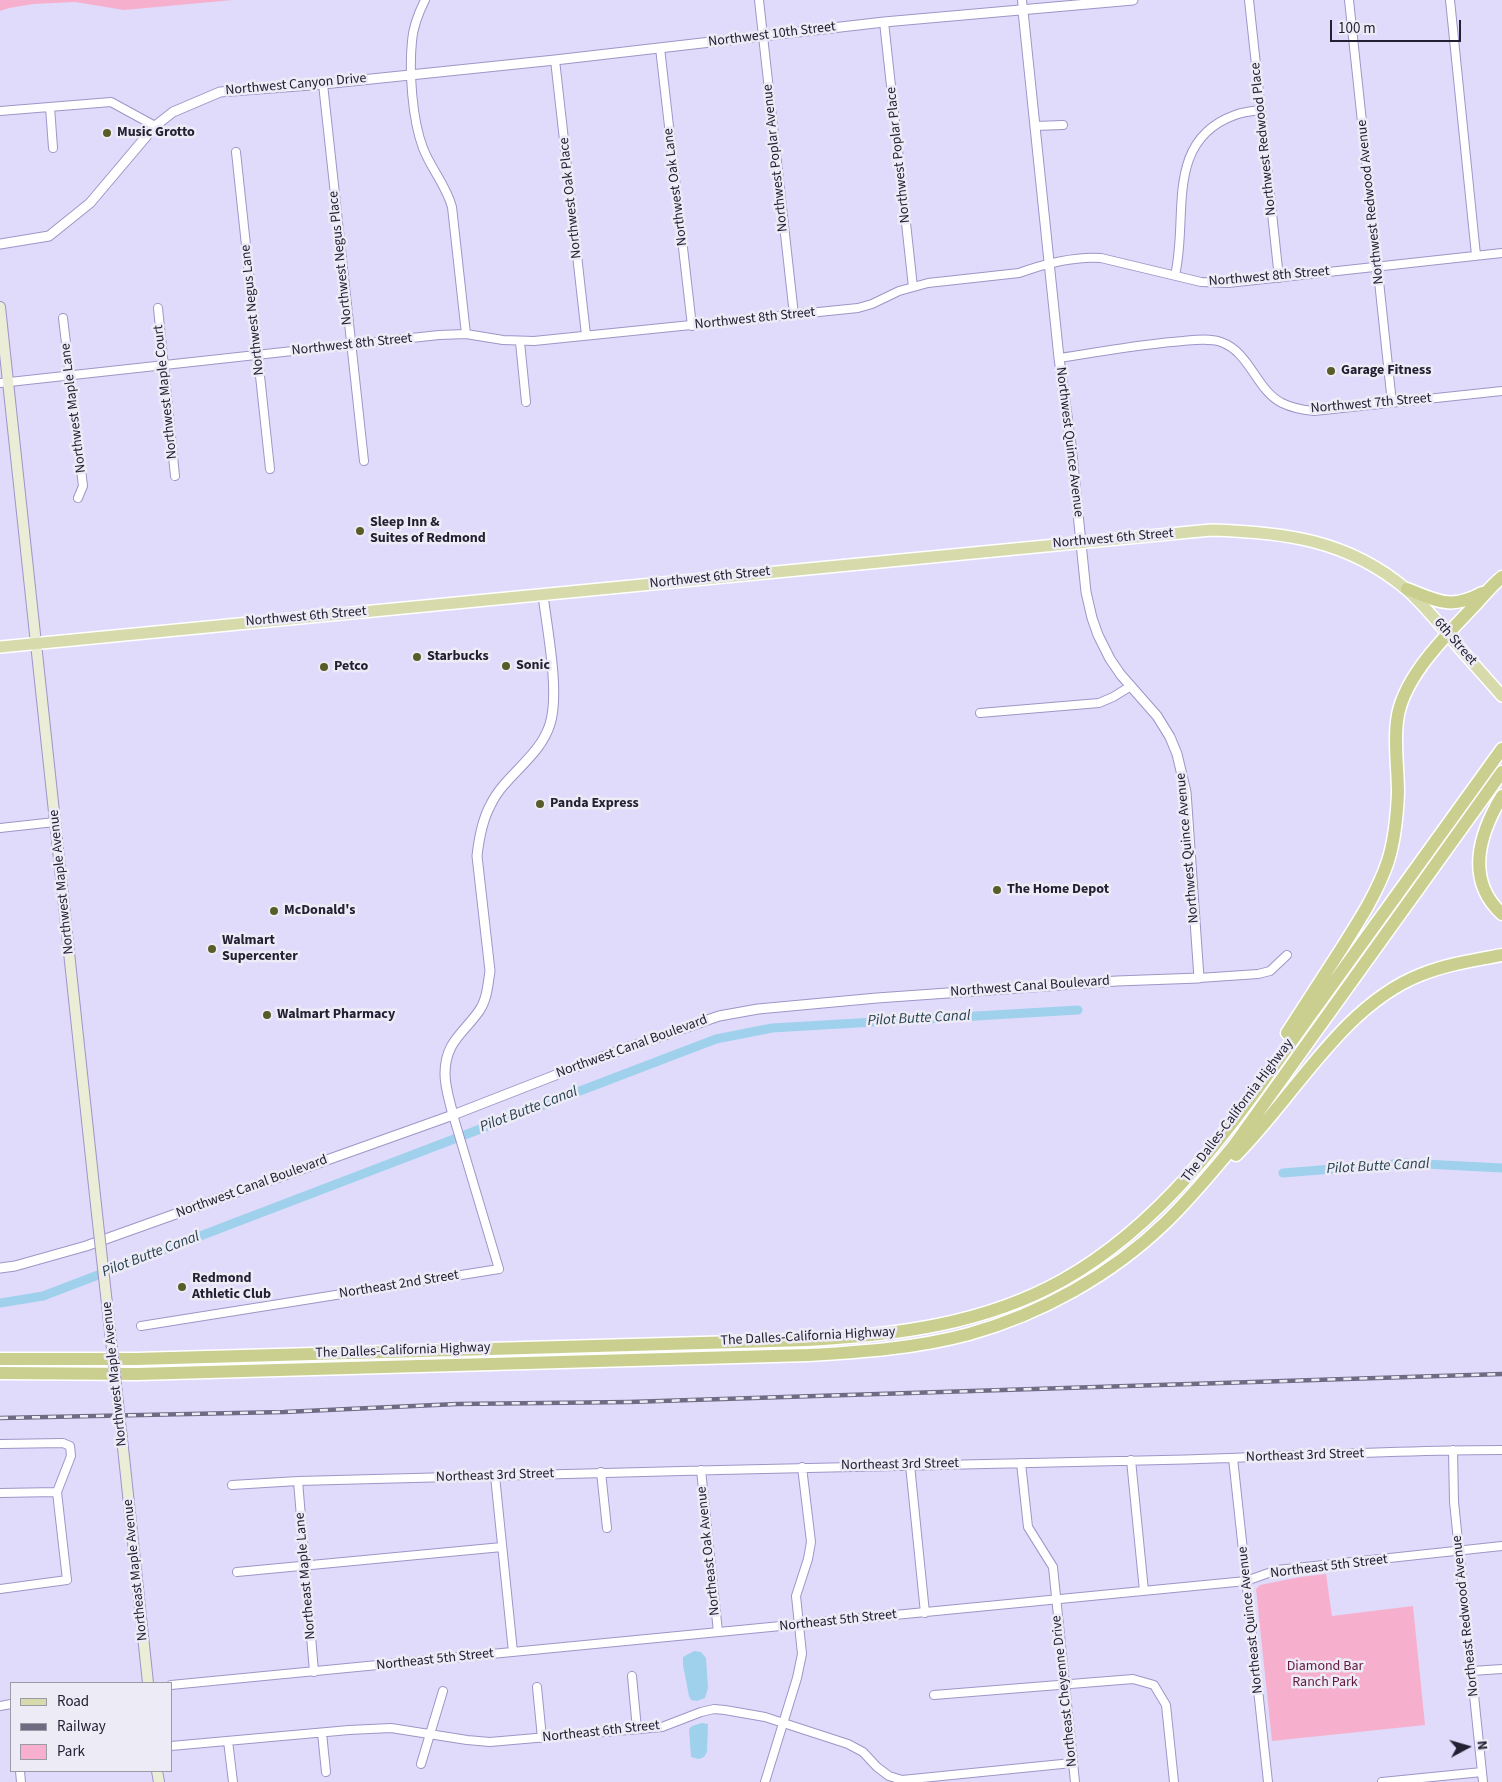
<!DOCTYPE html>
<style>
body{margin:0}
#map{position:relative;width:1502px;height:1782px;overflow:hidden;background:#e0dbfb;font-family:"Source Sans 3",sans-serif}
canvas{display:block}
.legend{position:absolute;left:10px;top:1682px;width:162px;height:90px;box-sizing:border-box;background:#edebf6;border:1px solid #9d9aa8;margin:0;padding:6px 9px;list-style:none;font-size:15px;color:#242033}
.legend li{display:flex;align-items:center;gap:10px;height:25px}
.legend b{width:25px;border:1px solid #9d9aa8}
.north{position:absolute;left:1442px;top:1722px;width:50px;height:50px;-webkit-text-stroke:4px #edebf6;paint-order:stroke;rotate:84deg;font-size:14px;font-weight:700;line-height:20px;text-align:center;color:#242033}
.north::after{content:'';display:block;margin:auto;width:18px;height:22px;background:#242033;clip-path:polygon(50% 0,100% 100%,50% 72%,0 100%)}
.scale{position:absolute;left:1330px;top:20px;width:131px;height:22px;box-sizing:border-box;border:2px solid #242033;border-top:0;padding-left:6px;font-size:15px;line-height:18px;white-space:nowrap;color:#242033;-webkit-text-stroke:4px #edebf6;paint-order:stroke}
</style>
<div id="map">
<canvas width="1502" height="1782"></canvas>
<ul class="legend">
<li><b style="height:6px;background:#d7dbac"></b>Road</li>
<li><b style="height:6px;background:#6f6b83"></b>Railway</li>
<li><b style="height:14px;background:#f6b0cd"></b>Park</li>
</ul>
<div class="north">N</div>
<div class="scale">100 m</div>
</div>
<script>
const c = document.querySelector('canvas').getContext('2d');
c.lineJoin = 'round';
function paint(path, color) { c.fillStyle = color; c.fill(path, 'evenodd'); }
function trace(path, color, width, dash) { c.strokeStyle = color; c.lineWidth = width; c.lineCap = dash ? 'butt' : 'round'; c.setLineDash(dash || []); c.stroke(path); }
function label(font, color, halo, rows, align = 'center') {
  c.font = font + ' "Source Sans 3",sans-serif'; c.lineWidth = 5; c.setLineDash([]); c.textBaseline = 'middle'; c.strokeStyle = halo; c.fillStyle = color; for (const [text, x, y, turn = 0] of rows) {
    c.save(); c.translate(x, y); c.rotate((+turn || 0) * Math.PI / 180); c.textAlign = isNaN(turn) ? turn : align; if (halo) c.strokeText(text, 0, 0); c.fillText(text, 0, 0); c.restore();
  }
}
paint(new Path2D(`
 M0,0H233L124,10L75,2L33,4L9,8L0,11Z
 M1326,1574L1332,1616L1413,1606L1425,1725L1272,1741L1256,1589L1260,1585L1300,1577Z`), '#f6b0cd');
paint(new Path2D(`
 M694,1651L701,1652L706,1658L708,1688L705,1698L697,1701L691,1700L689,1696L683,1665V1657Z
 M702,1723L708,1724L707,1752L704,1757L699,1759L691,1757L689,1729L692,1726Z`), '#9fd1ed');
trace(new Path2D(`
 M1283,1173L1406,1163L1502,1168
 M0,1303L43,1296L716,1039L772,1028L1078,1010`), '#9fd1ed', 9);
const minor = new Path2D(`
 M425,0C419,12 413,27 412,41C409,71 412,119 423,148C431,169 446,185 452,207L466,334
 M759,0L794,315
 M1022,0L1023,11
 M1249,0L1279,278
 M1349,0L1392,403
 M1450,0L1476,255
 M884,22L913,287
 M660,48L692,326
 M555,60L586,335
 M323,84L364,461
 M50,107L53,148
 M0,111L111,102L155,126
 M1035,126L1063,125
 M236,152L270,469
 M1175,275C1189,218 1163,141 1235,115C1243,112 1253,111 1261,110
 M158,308L175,476
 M63,318L83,486L78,498
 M520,342L526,402
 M1059,358C1100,352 1141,344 1183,341C1195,340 1209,338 1221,342C1250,352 1256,390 1282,403C1292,408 1303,410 1314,411L1502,391
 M0,383L439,335L466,334L503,340L534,341L858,308L872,304L899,291L928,283L1019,273C1043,264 1076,256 1101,258L1201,282L1228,283L1502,253
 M980,713L1099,703L1113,697L1131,686
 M0,828L55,822
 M1199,978L1258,974L1270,971L1287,955
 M141,1326L499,1269L453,1115
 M0,1444L63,1443L70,1446L71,1456L57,1492L67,1580L0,1589
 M1453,1450L1454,1502L1483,1782
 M1233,1458L1268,1782
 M1131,1460L1144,1591
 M1021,1463L1028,1527L1053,1567L1075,1782
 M910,1465L925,1613
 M701,1470L718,1632
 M601,1472L607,1528
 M495,1476L513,1652
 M298,1481L314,1672
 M232,1485L298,1481C586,1473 875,1466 1163,1460C1276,1457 1389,1450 1502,1450
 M0,1493L57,1492
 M237,1572L502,1547
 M1472,1671L1502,1669
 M632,1676L637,1729
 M171,1685L1246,1581L1277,1570L1502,1546
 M537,1687L542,1738
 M934,1695L1133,1679L1154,1685L1166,1705L1174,1782
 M0,1706L11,1704
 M322,1733L326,1772
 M228,1741L233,1782
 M171,1746L349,1730L391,1728L467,1740L490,1742L662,1727L701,1712L714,1709L725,1710L765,1717L848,1744L863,1752L877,1767L889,1776L902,1780L1072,1763
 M421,1764L443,1691
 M20,1771L21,1782
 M765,1782L797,1678L802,1654L796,1596L808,1559L811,1542L802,1467
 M1382,1782L1482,1772`);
const tertiary = new Path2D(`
 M0,244L49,236L90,203L155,126L173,112L220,92L323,84L555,60L884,22L1133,0
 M453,1115C450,1102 445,1088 445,1074C445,1042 463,1034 479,1011C487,1000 488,984 490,971L477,856C479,838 482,820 491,804C505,775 540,757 550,724C560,692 547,629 543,595
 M0,1268L15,1266L86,1246L453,1115L607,1055L719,1016L758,1009L877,998L1117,981L1199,978L1186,792L1177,754L1170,737L1157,716L1121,675L1110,659L1098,635L1092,618L1086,592L1071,445L1059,358L1023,11`);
const secondary = new Path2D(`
 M0,307L97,1214
 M124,1457L148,1683
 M157,1771L159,1782`);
const primary = new Path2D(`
 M0,647L1211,530C1284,532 1348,540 1406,589C1421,602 1434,618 1447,633C1465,655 1484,675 1502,696`);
const trunk = new Path2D(`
 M1407,589C1438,601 1450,610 1482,593
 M1502,796C1479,834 1465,880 1502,914
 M1287,1033C1304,1007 1321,980 1338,954C1357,924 1377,894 1388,861C1395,839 1397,815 1398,793C1398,769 1394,745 1397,721C1402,677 1447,635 1476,604C1485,594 1492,585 1502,577
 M1236,1155C1294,1097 1342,1006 1420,975C1447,964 1475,960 1502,955
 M0,1359H136L808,1340C896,1335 985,1324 1063,1280C1176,1216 1245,1105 1319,1003C1380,918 1441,834 1502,749
 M0,1373L137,1374L808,1355C862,1352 917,1348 969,1334C1041,1314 1111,1275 1165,1223C1190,1199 1211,1173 1233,1147L1502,772`);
trace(minor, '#9f95c7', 10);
trace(tertiary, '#9f95c7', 11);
trace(secondary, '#9f95c7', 12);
trace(primary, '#fff', 14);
trace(trunk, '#fff', 15);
trace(minor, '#fff', 8);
trace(tertiary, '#fff', 9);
trace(secondary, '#ebedd6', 10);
trace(primary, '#d7dbac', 11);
trace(trunk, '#cacf90', 12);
const rail = new Path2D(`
 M0,1418L284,1412L457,1404L629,1402L1502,1374`);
trace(rail, '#6f6b83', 4.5);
trace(rail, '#edebf6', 2.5, [8]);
const secondaryBridge = new Path2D(`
 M97,1214L124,1457`);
trace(secondaryBridge, '#9f95c7', 12, []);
trace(secondaryBridge, '#ebedd6', 10);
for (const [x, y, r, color] of [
 [107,133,5,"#575c29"],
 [1331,371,5,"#575c29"],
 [360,531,5,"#575c29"],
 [417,657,5,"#575c29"],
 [506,666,5,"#575c29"],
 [324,667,5,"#575c29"],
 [540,804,5,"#575c29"],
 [997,890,5,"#575c29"],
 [274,911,5,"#575c29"],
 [212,949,5,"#575c29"],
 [267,1015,5,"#575c29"],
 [182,1287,5,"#575c29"]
]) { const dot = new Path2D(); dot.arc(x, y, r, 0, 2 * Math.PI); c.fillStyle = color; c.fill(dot); trace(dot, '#edebf6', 2); }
label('14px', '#242033', '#edebf6', [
 ["Northwest 10th Street",772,35,-7],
 ["Northwest Canyon Drive",296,85,-5],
 ["Northwest Redwood Place",1264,139,-96],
 ["Northwest Poplar Place",899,155,-96],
 ["Northwest Poplar Avenue",776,158,-96],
 ["Northwest Oak Lane",676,187,-97],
 ["Northwest Oak Place",571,198,-96],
 ["Northwest Redwood Avenue",1371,202,-96],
 ["Northwest Negus Place",341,258,-96],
 ["Northwest 8th Street",1269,277,-5],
 ["Northwest Negus Lane",253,310,-96],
 ["Northwest 8th Street",755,319,-6],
 ["Northwest 8th Street",352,345,-6],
 ["Northwest Maple Court",166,392,-96],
 ["Northwest 7th Street",1371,404,-5],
 ["Northwest Maple Lane",74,408,-97],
 ["Northwest Quince Avenue",1069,442,83],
 ["Northwest 6th Street",1113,539,-5],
 ["Northwest 6th Street",710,578,-6],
 ["Northwest 6th Street",306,617,-5],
 ["6th Street",1455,642,49],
 ["Northwest Quince Avenue",1188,848,-95],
 ["Northwest Maple Avenue",62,882,-96],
 ["Northwest Canal Boulevard",1030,987,-4],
 ["Northwest Canal Boulevard",632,1047,-20],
 ["The Dalles-California Highway",1238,1111,-53],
 ["Northwest Canal Boulevard",252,1187,-20],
 ["Northeast 2nd Street",399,1285,-9],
 ["The Dalles-California Highway",808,1337,-3],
 ["The Dalles-California Highway",403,1351,-2],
 ["Northwest Maple Avenue",115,1374,-96],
 ["Northeast 3rd Street",1305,1456,-2],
 ["Northeast 3rd Street",900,1465,-1],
 ["Northeast 3rd Street",495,1476,-2],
 ["Northeast Oak Avenue",709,1551,-96],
 ["Northeast 5th Street",1329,1567,-7],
 ["Northeast Maple Avenue",136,1570,-96],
 ["Northeast Maple Lane",306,1576,-95],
 ["Northeast Redwood Avenue",1466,1616,-96],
 ["Northeast Quince Avenue",1251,1620,-96],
 ["Northeast 5th Street",838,1621,-6],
 ["Northeast 5th Street",435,1660,-6],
 ["Northeast Cheyenne Drive",1065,1691,-96],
 ["Northeast 6th Street",601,1732,-6]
]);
label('bold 14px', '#242033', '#edebf6', [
 ["Music Grotto",117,133],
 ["Garage Fitness",1341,371],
 ["Sleep Inn &",370,523],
 ["Suites of Redmond",370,539],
 ["Starbucks",427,657],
 ["Sonic",516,666],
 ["Petco",334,667],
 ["Panda Express",550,804],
 ["The Home Depot",1007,890],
 ["McDonald's",284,911],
 ["Walmart",222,941],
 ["Supercenter",222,957],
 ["Walmart Pharmacy",277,1015],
 ["Redmond",192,1279],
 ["Athletic Club",192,1295]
], 'left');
label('14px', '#65173f', '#edebf6', [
 ["Diamond Bar",1325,1667],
 ["Ranch Park",1325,1683]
]);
label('italic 15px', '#28414f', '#edebf6', [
 ["Pilot Butte Canal",919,1019,-3],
 ["Pilot Butte Canal",529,1110,-21],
 ["Pilot Butte Canal",1378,1167,-3],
 ["Pilot Butte Canal",151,1255,-21]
]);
</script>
